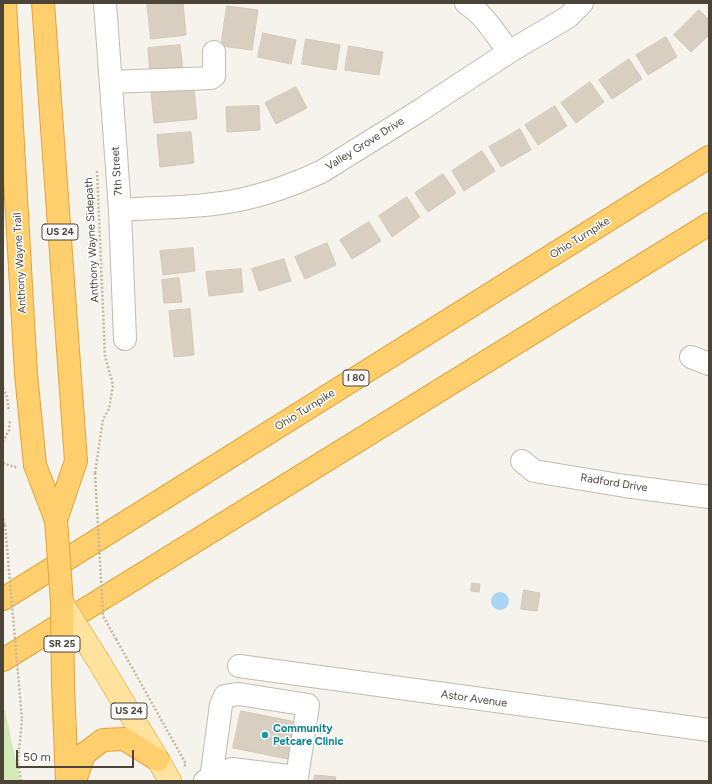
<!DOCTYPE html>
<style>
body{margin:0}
#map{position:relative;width:712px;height:784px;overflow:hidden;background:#f6f3ec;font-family:Figtree,sans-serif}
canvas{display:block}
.frame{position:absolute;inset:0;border:4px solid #4b4439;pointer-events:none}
.scale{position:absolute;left:16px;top:750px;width:118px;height:18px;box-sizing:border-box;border:2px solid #4b4439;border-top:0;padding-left:5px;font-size:12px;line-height:14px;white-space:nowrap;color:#4b4439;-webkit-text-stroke:3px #fff;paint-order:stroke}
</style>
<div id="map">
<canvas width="712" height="784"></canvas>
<div class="frame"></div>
<div class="scale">50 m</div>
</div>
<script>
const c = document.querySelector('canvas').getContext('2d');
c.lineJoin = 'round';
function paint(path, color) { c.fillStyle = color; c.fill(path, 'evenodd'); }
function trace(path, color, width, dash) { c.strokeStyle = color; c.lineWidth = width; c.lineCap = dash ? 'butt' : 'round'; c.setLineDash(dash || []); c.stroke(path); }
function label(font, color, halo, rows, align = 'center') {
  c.font = font + ' Figtree,sans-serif'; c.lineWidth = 3; c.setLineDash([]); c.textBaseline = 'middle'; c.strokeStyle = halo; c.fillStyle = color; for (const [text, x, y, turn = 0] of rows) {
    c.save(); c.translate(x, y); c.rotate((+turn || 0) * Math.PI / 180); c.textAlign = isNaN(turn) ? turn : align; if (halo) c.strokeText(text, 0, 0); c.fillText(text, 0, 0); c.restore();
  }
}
paint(new Path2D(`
 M5,710L20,781H3V711Z`), '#d2eab5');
paint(new Path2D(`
 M491 601a9 9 0 1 1 18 0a9 9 0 1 1-18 0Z`), '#a9d4f2');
const building = new Path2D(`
 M147,3H183L186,35L151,39Z
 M227,6L258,10L252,50L221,46Z
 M699,10L709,20V35L691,52L674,35Z
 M263,33L296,40L291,64L258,57Z
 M666,37L677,57L648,75L636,55Z
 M306,39L340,45L336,70L302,64Z
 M180,45L183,71L150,74L148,48Z
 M349,46L383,52L379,75L345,70Z
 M629,59L642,79L612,99L599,80Z
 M590,82L604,102L576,123L561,103Z
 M194,87L197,119L154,123L151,91Z
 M296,87L307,108L276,124L265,103Z
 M259,106L260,130L227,132L226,107Z
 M555,106L567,126L538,145L525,125Z
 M520,129L531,150L501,167L489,147Z
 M191,132L194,163L160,167L157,135Z
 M482,151L495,171L464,191L452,171Z
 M443,174L456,193L428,212L415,193Z
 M407,197L420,217L392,237L379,216Z
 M369,222L381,241L352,259L340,240Z
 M327,243L336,265L305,279L295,257Z
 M193,248L195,271L163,275L160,251Z
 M284,259L291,281L259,291L252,269Z
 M241,269L243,292L209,296L206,272Z
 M179,278L182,302L164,303L162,280Z
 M190,309L194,355L174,357L169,311Z
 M472,583L480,584L479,592L471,591Z
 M524,590L540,593L537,611L521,609Z
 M241,711L296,722L288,759L233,748Z
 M315,775L336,777L335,781H314Z`);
paint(building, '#d8cfc1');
trace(building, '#d3c7b4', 1);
const minor = new Path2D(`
 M105,3L120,210L125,339
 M466,3C484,14 496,35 509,52
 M111,82L211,78L214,76V52
 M120,210C159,207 201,208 239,200C268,194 295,184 321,172L419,111L509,52L568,17L582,3
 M691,357L709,364
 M522,461L534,471L625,486L709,497
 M239,666L709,730
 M205,781L232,769L297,777L308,705L239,694L225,696L221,705L211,779`);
const major = new Path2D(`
 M99,662L158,760L170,781`);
const highway = new Path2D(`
 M5,3L26,374L35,465L56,520
 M43,3L76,461L56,520
 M3,599L709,157
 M3,660L709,224
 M63,684L67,781
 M75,781L84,754L103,740L124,739L158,760`);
trace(minor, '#c2bbae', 24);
trace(major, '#e6c16a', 24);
trace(highway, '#e0a43c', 24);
trace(new Path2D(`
 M3,388L7,397L9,411
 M3,442L9,430L10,420
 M3,463L14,467H17
 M95,473L103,419L109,409L113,385L105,356L97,171
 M3,519L5,525
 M116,639L186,764L183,768
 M21,781L18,762L22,719`), '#c4b79f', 2.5, [2, 2]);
trace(minor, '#fff', 22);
trace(major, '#ffe39c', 22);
trace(highway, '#ffcf6e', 22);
const majorBridge = new Path2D(`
 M62,603L99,662`);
const highwayBridge = new Path2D(`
 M56,520L62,603L63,684`);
trace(majorBridge, '#e6c16a', 24, []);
trace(highwayBridge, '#e0a43c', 24, []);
trace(new Path2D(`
 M95,473L103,616L116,639
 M5,525L22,719`), '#c4b79f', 2.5, [2, 2]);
trace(majorBridge, '#ffe39c', 22);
trace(highwayBridge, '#ffcf6e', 22);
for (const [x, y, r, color] of [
 [265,735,4,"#0f9aa8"]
]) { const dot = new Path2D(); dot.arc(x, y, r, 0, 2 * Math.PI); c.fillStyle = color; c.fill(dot); trace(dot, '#fff', 1.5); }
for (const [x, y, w] of [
 [60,232,36],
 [356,378,26],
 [62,644,36],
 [129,711,36]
]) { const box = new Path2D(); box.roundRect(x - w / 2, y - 8, w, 16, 3); c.fillStyle = '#fff'; c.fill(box); trace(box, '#4b4439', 1); }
label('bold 10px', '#4b4439', null, [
 ["US 24",60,232],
 ["I 80",356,378],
 ["SR 25",62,644],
 ["US 24",129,711]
]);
label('11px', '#4b4439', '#fff', [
 ["Valley Grove Drive",365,144,-32],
 ["7th Street",117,171,-94],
 ["Ohio Turnpike",580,238,-32],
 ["Anthony Wayne Sidepath",92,240,-93],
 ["Anthony Wayne Trail",20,263,-93],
 ["Ohio Turnpike",305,410,-32],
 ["Radford Drive",614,483,9],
 ["Astor Avenue",474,699,8]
]);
label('bold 11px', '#0d838f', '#fff', [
 ["Community",273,729],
 ["Petcare Clinic",273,742]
], 'left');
</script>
